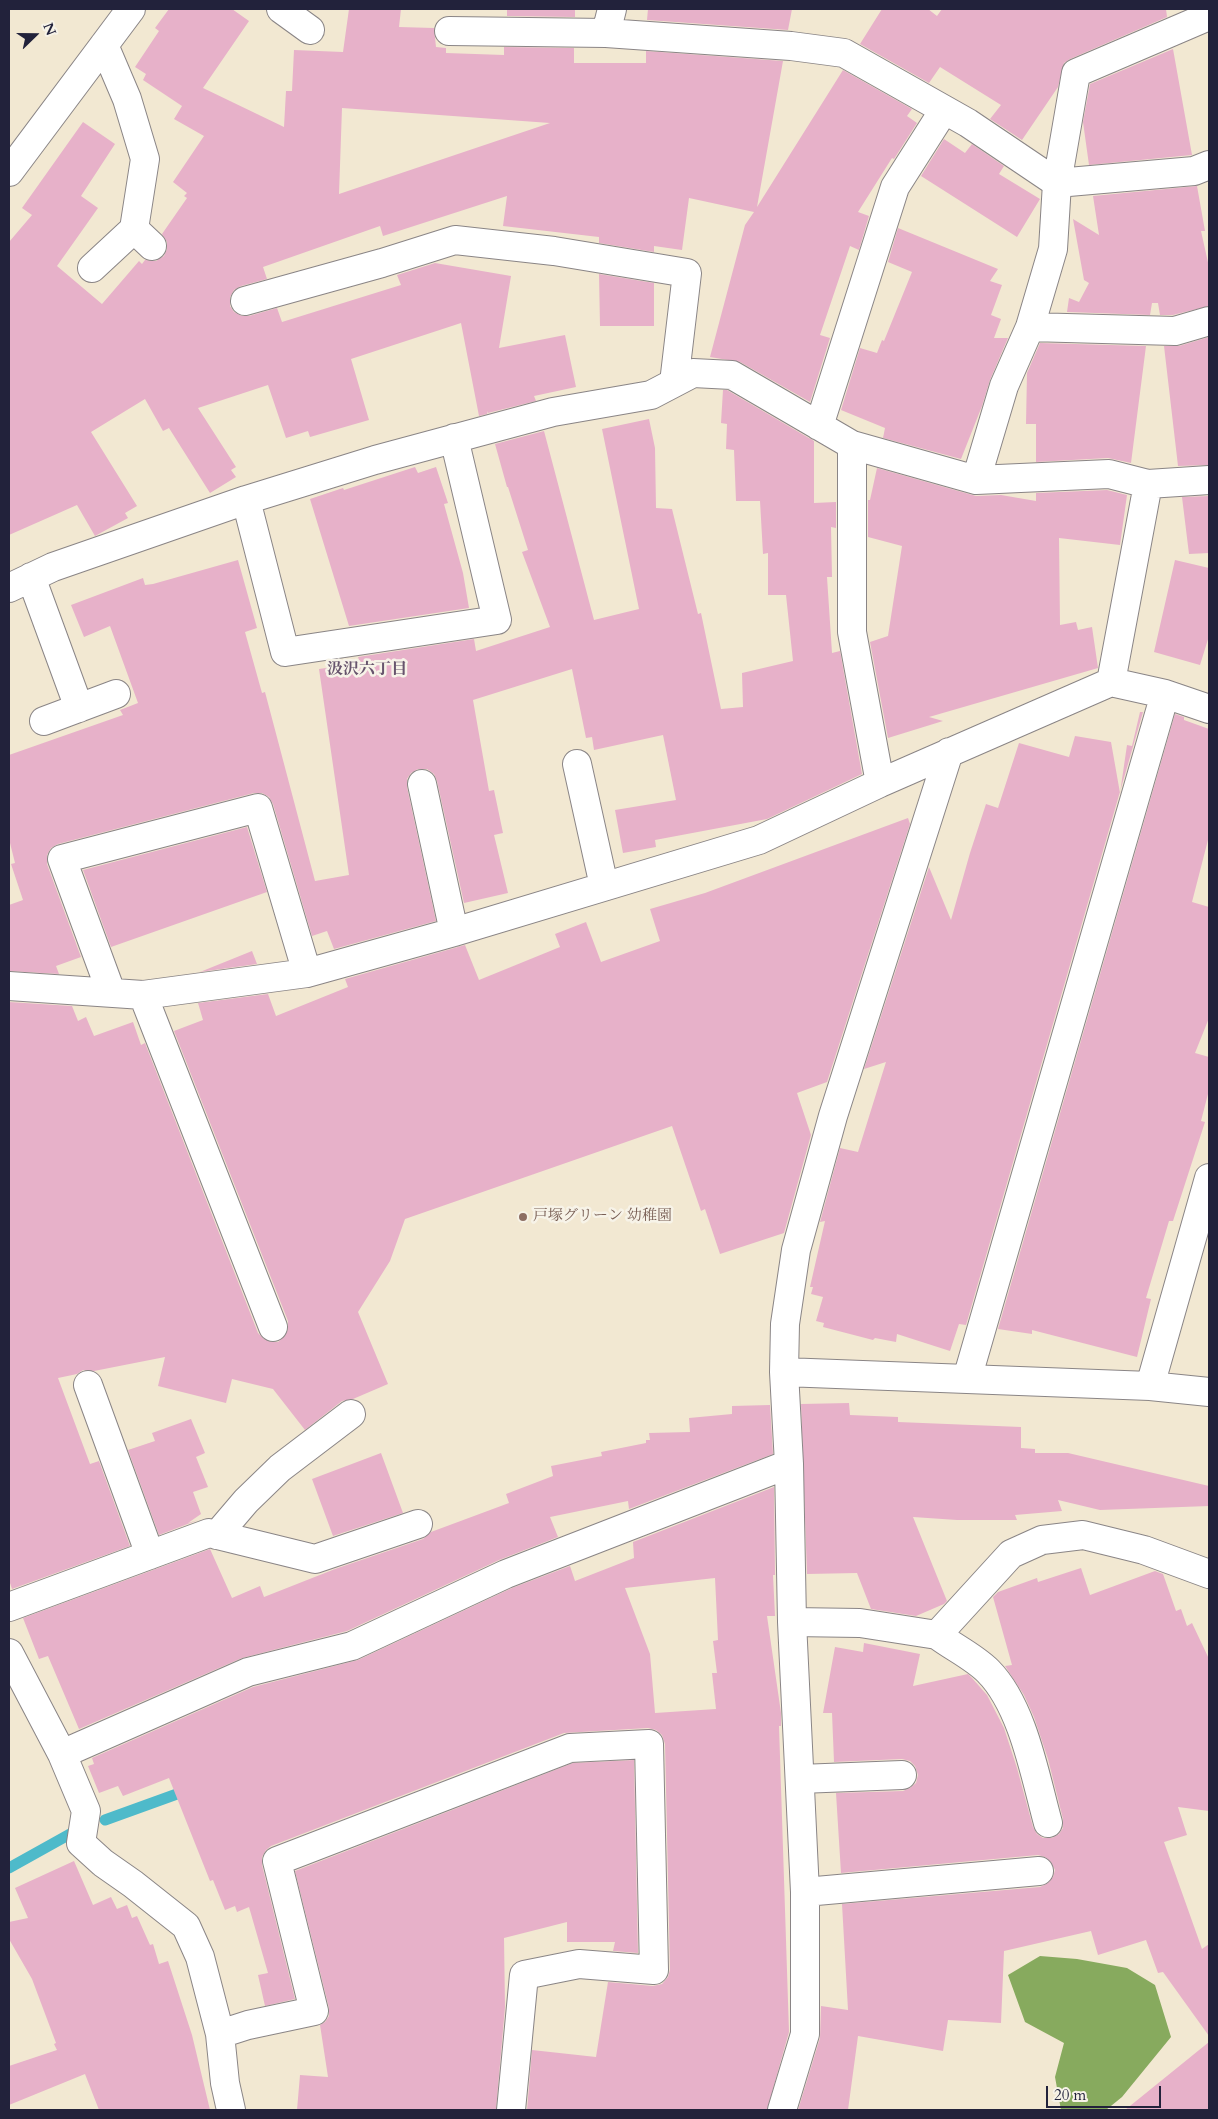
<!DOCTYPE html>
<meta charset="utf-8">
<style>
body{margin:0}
#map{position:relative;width:1218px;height:2119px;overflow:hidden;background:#f2e8d2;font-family:Cardo,serif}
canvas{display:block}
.frame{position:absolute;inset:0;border:10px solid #22223b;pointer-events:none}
.north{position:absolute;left:10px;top:10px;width:50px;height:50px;-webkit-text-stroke:4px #f7f3e8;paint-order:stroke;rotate:68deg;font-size:14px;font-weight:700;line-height:20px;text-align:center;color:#22223b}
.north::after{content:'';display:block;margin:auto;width:18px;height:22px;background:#22223b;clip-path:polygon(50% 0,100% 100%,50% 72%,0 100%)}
.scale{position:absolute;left:1046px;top:2086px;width:115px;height:22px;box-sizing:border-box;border:2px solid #22223b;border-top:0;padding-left:6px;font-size:15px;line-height:18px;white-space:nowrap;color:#22223b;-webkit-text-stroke:4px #f7f3e8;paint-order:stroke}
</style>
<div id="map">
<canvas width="1218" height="2119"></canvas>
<div class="frame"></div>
<div class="north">N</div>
<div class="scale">20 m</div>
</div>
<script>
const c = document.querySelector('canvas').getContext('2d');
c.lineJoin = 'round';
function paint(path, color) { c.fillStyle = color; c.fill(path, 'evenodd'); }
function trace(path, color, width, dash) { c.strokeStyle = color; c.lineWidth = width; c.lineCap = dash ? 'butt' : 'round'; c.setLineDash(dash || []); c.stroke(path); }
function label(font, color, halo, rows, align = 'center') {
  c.font = font + ' Cardo,"Noto Serif JP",serif'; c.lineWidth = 5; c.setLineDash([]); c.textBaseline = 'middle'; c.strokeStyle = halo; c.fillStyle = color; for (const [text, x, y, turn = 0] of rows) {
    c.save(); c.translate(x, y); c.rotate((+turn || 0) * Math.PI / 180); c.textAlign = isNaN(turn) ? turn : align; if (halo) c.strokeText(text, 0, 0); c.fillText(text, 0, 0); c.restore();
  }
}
paint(new Path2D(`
 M1040,1956L1077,1959L1127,1968L1155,1985L1171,2037L1122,2097L1106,2110H1061L1055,2077L1064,2043L1025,2022L1008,1975Z`), '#87aa5e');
trace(new Path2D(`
 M105,1820L188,1790
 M9,1868L79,1829`), '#4ebaca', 11);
paint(new Path2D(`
 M169,9H232L249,21L203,88L284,127L286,91H292L294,50L343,52L349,9H401L399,27L434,28L436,47L446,48V53L504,55V47L574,48V63H646V51L783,61L757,207L843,70L912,109L907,116L917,123L894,159L892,158L858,212L869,216L859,250L850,246L820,335L830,338L810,402L740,362L710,357L745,225L754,212L689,198L682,250L654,246V252L599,243V237L503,226L507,196L383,236L380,226L263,267L267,279L241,286L234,290L230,297V306L234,312L242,316H249L277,308L282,322L401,285L397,275L435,263L511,276L499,348L565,335L576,387L534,396L536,401L488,413V411L487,414L479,416L461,323L351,359L369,420L310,437L308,431L286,438L268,385L198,408L236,467L231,470L236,477L210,493L169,428L163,431L145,399L91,432L137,506L125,513L128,518L95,536L77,505L9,535V242L32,215L22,208L83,122L115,144L81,196L98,208L57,266L102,304L139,261L142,264L145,260L156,261L164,256L167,249V242L162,234L187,198L184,196L187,193L173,182L204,136L174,119L182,106L143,80L146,74L135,67L159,31L155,28ZM342,108L550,123L339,194Z
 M507,9H575V17L507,16Z
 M648,9H792L788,30L647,20Z
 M882,9H928L937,16L942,9H1166L1167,17L1070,59L1064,63L1058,87L1022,140L990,119L1001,105L940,67L929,83L860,44Z
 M1173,49L1192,155L1089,165L1083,122L1090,84Z
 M944,139L965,153L972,144L1004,166L999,174L1040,199L1017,237L921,176Z
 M1197,186L1205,231H1201L1209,267V306L1173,315H1160L1158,303H1152L1150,315L1067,312L1069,298L1079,302L1089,283L1084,280L1073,219L1099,235L1093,196Z
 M898,228L998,269L990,281L1002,285L991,315L1001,319L994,338H1008L990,380L982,406L961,459L883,438L885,428L841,410L860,348L877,353L882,340L884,341L912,272L888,262Z
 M599,274L654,283V326H600Z
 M1209,337V465L1178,466L1164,346H1179Z
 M1040,343L1146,346L1131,463L1108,458L1036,462V424H1026L1027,373Z
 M723,390H727L814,441V503L836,502V528L831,527L832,577H827L832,653L840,651L862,774L767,819L655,840L656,847L623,853L615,810L676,800L663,735L594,750L592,737L586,738L572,669L473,700L489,791L494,790L503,833L494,835L508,893L464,903L437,781L434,774L427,769H418L411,773L407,779V787L436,921L334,949L327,931L312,936L273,804L269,797L262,793H254L58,844L51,848L47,855V864L81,957L56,966L59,974L9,971V905L23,900L11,864L15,863L9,839V755L123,715L120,710L138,703L110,626L84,637L71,605L143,578L145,585L153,584L238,560L257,628L245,632L262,693L265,692L315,881L349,875L319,669L360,663L358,657L474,639L476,651L550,627L522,552L528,550L508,487H507L495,444L544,431L594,620L639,609L602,429L649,419L655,448L656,508L672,509L698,614L701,613L721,709L743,707L742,673L793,661L786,595H768V553L763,554L760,501H736L734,450L726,449L727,424L721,423Z
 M415,467L418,473L436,467L448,503L444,504L463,573L469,608L349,626L310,499L343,488L344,490Z
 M877,468L976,496L1001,495L1036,501V493L1107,490L1127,495L1120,545L1059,538L1060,625L1076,622L1078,630L1092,627L1098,668L929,717L943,721L888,738L870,642L888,636L902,546L868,537V500H870Z
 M1209,496V553L1189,554L1182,497Z
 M1175,560L1209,568V636L1200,665L1154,652Z
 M1140,712H1143L966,1325L959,1324L950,1351L897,1334L896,1342L875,1338L873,1340L823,1327L824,1323L816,1321L823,1297L811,1294L813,1287H810L825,1221L820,1222L840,1148L858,1152L886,1062L864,1069L929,867L951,920L970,853L986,804L998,808L1019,743L1069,757L1075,736L1111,742L1120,793L1127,745L1132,746Z
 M1175,714L1184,717V720L1209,729V836L1192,902L1209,907V1018L1195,1053L1209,1057V1090L1201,1121L1205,1122L1173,1221H1169L1146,1298L1151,1299L1137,1357L1032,1330V1334L998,1329Z
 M908,818L910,824L827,1082L797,1093L811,1135L784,1233L720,1254L705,1209L701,1211L672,1126L405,1219L390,1261L358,1312L388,1384L353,1399L342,1401L305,1430L273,1389L232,1379L226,1403L158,1386L165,1357L94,1371L83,1370L77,1374L58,1378L90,1464L99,1461L130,1546L12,1589L9,1580V1002L72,1006L78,1021L86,1017L94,1036L133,1022L141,1045L145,1043L258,1333L264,1339L271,1342H278L285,1336L288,1329V1321L174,1031L203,1020L198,1003L268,994L276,1016L348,987L345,979L465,945L479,980L560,947L555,934L586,922L601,962L660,941L650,909L705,893Z
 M247,827L267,892L111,947L83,870Z
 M252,951L257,964L200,972Z
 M849,1403L850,1415L898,1417V1422L1021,1427V1448L1035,1449V1453H1068L1209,1486V1506L1100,1510L1058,1500L1062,1511L1015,1515L1017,1520H957L913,1517L947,1601L944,1604L916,1616L871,1609L857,1573L807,1574L801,1404Z
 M770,1405L773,1454L629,1509L628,1501L550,1517L558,1537L499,1560L347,1631L242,1658L79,1729L48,1656L39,1659L23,1618L210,1549L232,1598L260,1586L264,1597L335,1569L423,1539L431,1532L509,1503L506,1494L553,1476L551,1466L602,1456L601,1452L646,1443V1440H650L649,1433L690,1432L689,1418L732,1414V1406Z
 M191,1419L205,1453L196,1457L208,1487L193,1492L201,1514L188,1523L198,1520L159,1535L128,1450L155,1441L152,1433Z
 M381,1453L403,1513L333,1536L312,1479Z
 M774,1487L775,1575H773L775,1616H767L781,1713V1726H779L789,2032L767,2110H527L532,2050L596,2057L608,1982L653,1986L662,1984L668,1977L670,1970L665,1744L662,1735L656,1730L648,1728L564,1733L271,1846L266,1850L262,1857V1865L295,1999L265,2006L258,1975L268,1973L249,1907L237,1912L235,1906L225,1910L213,1880L210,1881L169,1778L123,1796L118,1786L99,1793L88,1766L94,1764L92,1758L253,1687L358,1660L512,1588L570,1566L575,1581L634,1558L633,1542ZM715,1578L718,1640L713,1641L717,1673H712L716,1709L655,1713L650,1654L625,1588Z
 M1081,1568L1090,1595L1155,1571L1163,1574L1176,1611L1181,1609L1187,1626L1192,1623L1209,1659V1811L1178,1807L1187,1835L1164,1842L1202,1949L1209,1944V2036L1163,1972L1158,1973L1146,1940L1098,1955L1091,1931L1004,1951L1001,2023L948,2020L943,2051L858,2036L848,2110H798L820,2038L821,2006L848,2010L842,1904L1040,1887L1048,1883L1053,1877L1055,1870L1051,1862L1045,1857L1038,1855L841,1873L836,1793L903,1791L910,1788L916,1783L918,1775L915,1766L910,1761L902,1759L834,1762L832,1713H823L835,1647L863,1652L864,1643L920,1654L913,1686L968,1674L972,1678L987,1695L1004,1728L1017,1768L1033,1827L1037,1834L1043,1838H1052L1059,1834L1063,1828V1819L1048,1759L1034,1717L1024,1695L1005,1666L1012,1665L993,1597L998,1592L1037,1578L1038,1582Z
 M634,1760L638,1953L613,1951L615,1942H567V1922L504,1938L505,2007L496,2110H297L300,2075L328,2077L320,2025L325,2022L329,2016V2008L295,1871L573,1763Z
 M74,1861L93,1905L111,1897L117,1909L127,1905L132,1918L137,1916L150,1945L153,1944L159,1964L168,1961L192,2035L210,2110H99L85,2074L9,2105V2066L57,2050L54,2044L56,2043L32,1979L9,1939V1922L28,1918L15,1888Z
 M1209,2042V2110H1125Z`), '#e7b1c9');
const minor = new Path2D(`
 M281,9L310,30
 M449,31L606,33L791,46L844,53L968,123L1057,183L1076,73L1209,16
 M606,33L612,9
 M9,172L131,9
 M134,229L152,246
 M92,268L134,229L145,159L127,99L104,45
 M245,301L382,263L455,240L554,251L687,273L674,383
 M1030,327L1175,331L1209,321
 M819,426L895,187L944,110
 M852,445V632L880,783
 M976,480L1004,386L1030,327L1053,249L1057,183L1194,171L1209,165
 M246,500L285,652L497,620L454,438
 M31,577L79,708
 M9,588L53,567L246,500L375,460L553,412L651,395L693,373L732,375L852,445L976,480L1109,474L1148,484L1209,480
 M1111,682L1148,484
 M44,721L116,694
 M577,764L604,886
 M422,784L454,932
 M9,986L143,995L307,973L454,932L759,840L880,783L1111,682L1165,694L1209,709
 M111,992L62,859L258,808L307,973
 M143,995L273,1327
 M784,1372L1150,1386L1209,1392
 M967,1379L1165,694
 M88,1385L150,1555
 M1150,1386L1209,1178
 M217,1535L246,1501L280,1468L351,1414
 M9,1607L209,1533L315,1559L418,1524
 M792,1622L860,1623L937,1635L1011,1554L1042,1540L1083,1535L1144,1550L1209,1574
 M937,1635C953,1647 974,1657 988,1671C1023,1706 1035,1776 1048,1823
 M9,1653L62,1754L86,1811L81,1843L103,1863L133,1884L186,1926L200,1957L220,2034L225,2083L231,2110
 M62,1754L248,1672L352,1646L506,1574L789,1464
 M800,1779L902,1775
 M805,1892L1039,1871
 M220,2034L248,2025L314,2011L277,1861L570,1748L649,1744L654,1970L579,1964L524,1975L511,2110
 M782,2110L805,2034V1892L792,1622L789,1464L784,1372L785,1324L796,1250L833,1116L949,752`);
trace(minor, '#8a8586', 30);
trace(minor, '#fff', 28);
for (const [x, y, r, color] of [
 [523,1217,5,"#8d6e63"]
]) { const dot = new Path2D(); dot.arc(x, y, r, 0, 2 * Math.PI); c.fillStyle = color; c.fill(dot); trace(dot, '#f7f3e8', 2); }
label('15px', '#785e54', '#f7f3e8', [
 ["戸塚グリーン 幼稚園",533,1217]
], 'left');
label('bold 16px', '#67546d', '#f7f3e8', [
 ["汲沢六丁目",367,670]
]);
</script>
